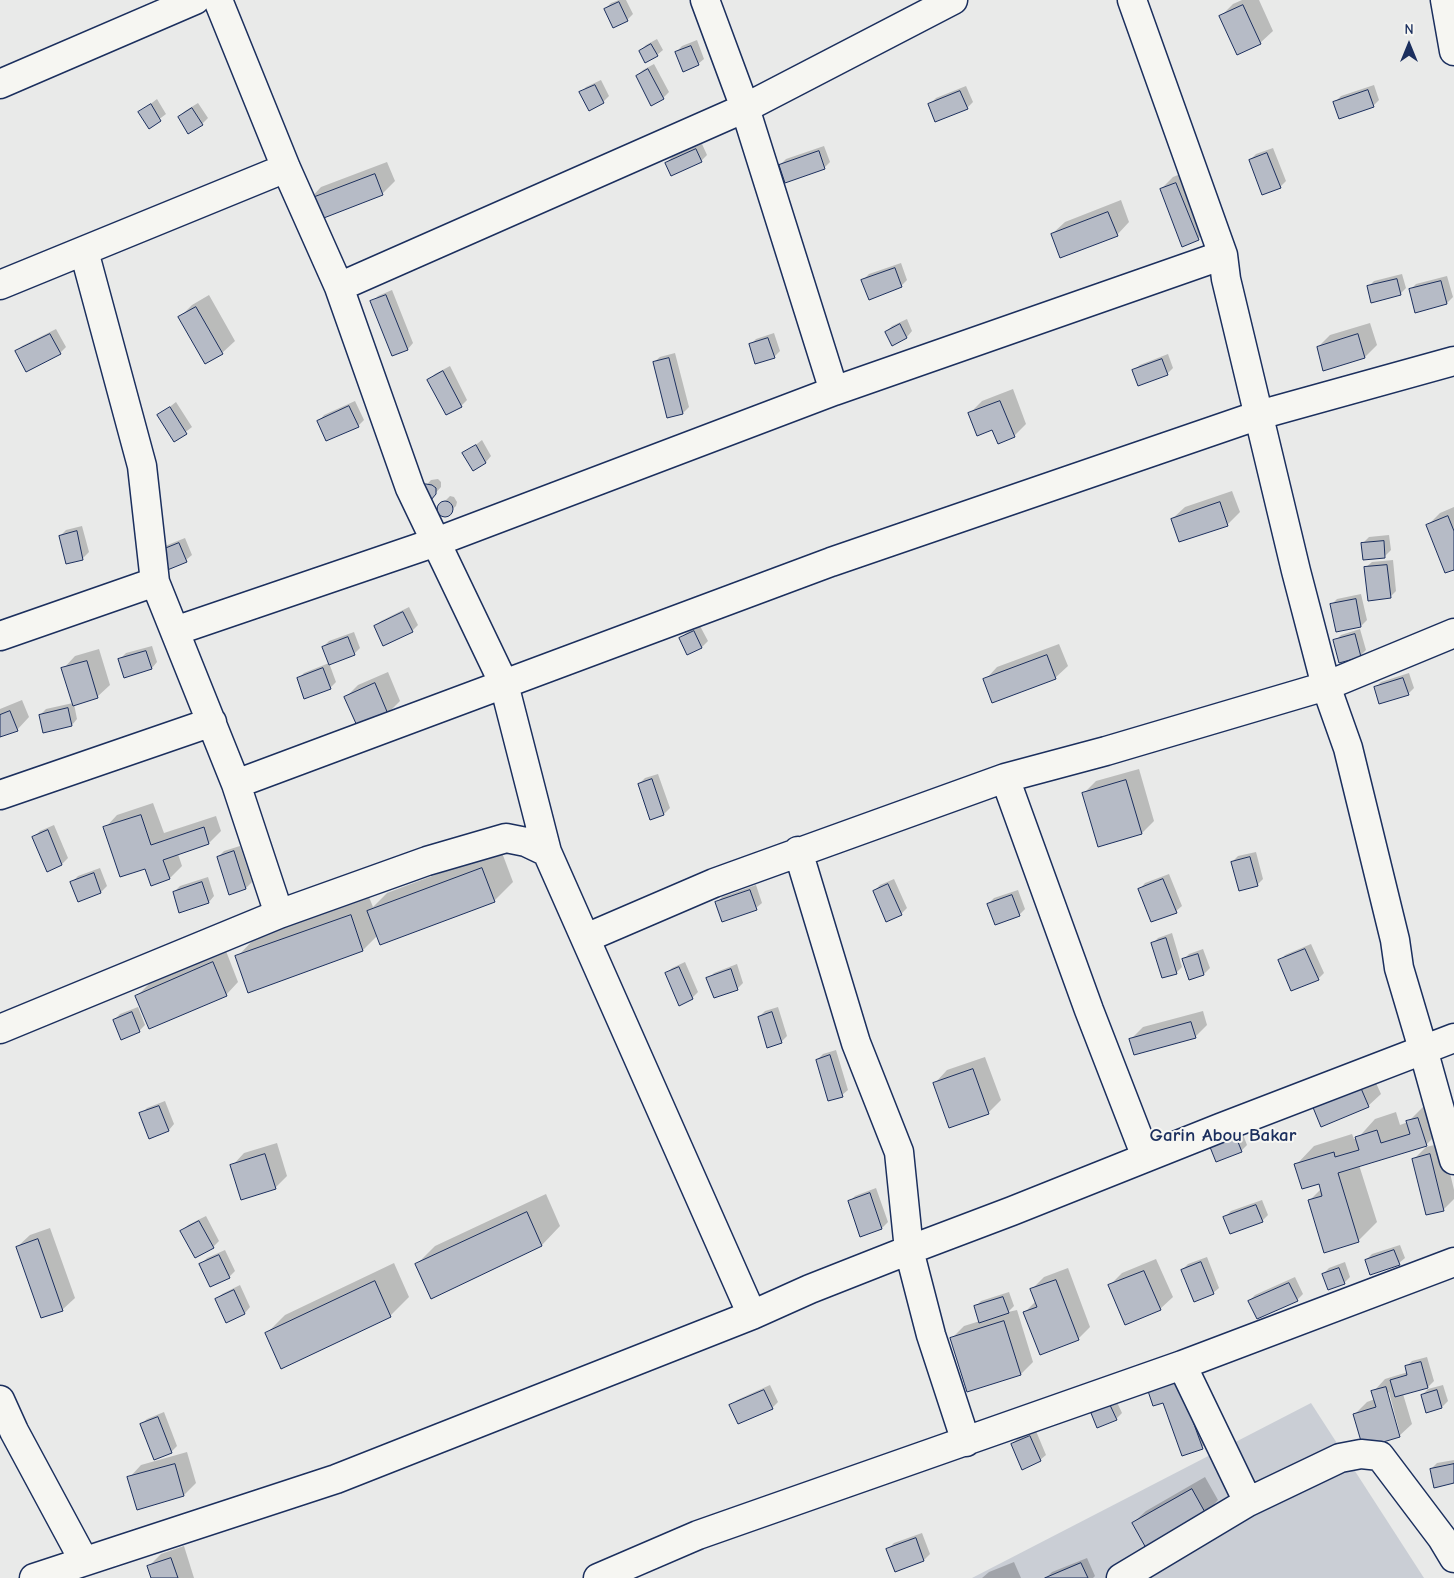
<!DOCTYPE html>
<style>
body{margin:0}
#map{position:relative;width:1454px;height:1578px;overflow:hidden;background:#e9eae9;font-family:"Comic Neue",sans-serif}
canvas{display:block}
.north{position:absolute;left:1384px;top:20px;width:50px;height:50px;-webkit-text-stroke:4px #f6f6f2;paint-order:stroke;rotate:0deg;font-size:14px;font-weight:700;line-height:20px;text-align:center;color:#1b2f5e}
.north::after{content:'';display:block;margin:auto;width:18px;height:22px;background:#1b2f5e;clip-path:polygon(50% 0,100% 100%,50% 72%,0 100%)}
</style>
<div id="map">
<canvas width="1454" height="1578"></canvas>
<div class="north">N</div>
</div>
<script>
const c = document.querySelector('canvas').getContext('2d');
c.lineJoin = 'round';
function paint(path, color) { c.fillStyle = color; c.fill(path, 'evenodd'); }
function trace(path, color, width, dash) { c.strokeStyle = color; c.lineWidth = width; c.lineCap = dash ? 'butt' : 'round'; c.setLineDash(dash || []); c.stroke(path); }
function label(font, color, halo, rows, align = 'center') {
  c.font = font + ' "Comic Neue",sans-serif'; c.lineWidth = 4; c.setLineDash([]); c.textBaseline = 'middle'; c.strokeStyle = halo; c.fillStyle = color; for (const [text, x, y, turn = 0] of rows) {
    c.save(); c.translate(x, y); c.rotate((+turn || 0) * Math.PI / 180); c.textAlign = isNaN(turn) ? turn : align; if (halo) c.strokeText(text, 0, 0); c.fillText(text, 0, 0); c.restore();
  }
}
paint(new Path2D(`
 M1311,1403L1424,1578H972Z`), '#caced5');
paint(new Path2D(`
 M619,0H626L633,14L627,20L605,9L611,3Z
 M1242,0H1259L1273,31L1260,43L1221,16L1233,4Z
 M657,39L663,50L657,55L640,51L646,45Z
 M697,40L704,59L698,64L676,52L682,46Z
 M654,64L669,92L663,98L637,76L643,70Z
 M601,80L609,96L603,102L581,93L586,87Z
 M1374,85L1379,100L1373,106L1335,102L1341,96Z
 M966,86L973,102L967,108L930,104L936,98Z
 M157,99L166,114L149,127L140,112Z
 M198,103L208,118L202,124L179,117L185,111Z
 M702,144L707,155L701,161L666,163L672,157Z
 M824,146L830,162L824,168L780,165L786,159Z
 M1273,148L1286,181L1280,187L1250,160L1256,154Z
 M387,162L395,181L382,194L309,200L321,187Z
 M1188,171L1210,227L1198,239L1161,189L1173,177Z
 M1121,200L1129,222L1117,235L1052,234L1065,222Z
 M901,263L907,280L901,286L863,280L869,274Z
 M1402,274L1406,288L1400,294L1368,287L1374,281Z
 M1447,276L1453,297L1447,303L1410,290L1416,284Z
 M392,290L413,343L408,349L393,355L372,302L378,296Z
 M209,295L235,341L222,353L180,317L192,305Z
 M907,319L912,331L907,337L892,344L886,332L892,326Z
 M1370,323L1377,345L1365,357L1324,369L1318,347L1330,335Z
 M56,329L66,347L60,353L17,351L22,346Z
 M774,333L780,351L774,357L750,345L756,339Z
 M675,353L689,407L683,413L668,417L654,362L660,357Z
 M1168,354L1173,368L1167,374L1134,370L1140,365Z
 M450,366L467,400L461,406L429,380L435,374Z
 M1013,389L1026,424L1014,436L969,414L982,401Z
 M355,401L364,420L358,426L319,421L324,415Z
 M176,402L192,427L174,441L158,416Z
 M482,440L491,456L486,462L474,469L464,454Z
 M438,479L441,482V487L431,498L422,490L431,480Z
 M1232,491L1240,512L1227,525L1172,519L1185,507Z
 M450,496L454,497L457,502L456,506L446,515H442L438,510L439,507Z
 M1454,507V568L1428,525L1440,513Z
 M82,526L89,552L83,558L67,562L60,536L66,530Z
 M1389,535L1391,550L1385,556L1363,543L1369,537Z
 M185,538L192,555L186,560L160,548Z
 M1393,560L1396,591L1390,597L1366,567L1372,562Z
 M1361,594L1367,620L1361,626L1337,631L1331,605L1337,599Z
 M409,607L418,625L412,631L375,627L381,621Z
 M700,626L708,641L702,647L688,654L680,639L686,633Z
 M1360,629L1366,650L1360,656L1335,641L1341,635Z
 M354,632L360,648L354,654L329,663L336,682L330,688L298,679L304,673L329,663L323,647L329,641Z
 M1059,644L1068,666L1055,678L985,680L997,667Z
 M152,646L157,662L152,668L120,659L126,653Z
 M99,649L110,685L97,697L74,704L77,719L72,725L40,715L46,709L73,703L63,669L75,656Z
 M388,672L400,701L388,713L346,697L358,685Z
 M1409,673L1414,688L1408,694L1375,688L1381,682Z
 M22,700L29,717L17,730L0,736V709Z
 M1139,769L1154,821L1142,833L1099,846L1083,794L1096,781Z
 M658,774L670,808L664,814L651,818L639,784L645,778Z
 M153,803L164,833L216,816L221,831L209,843L178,854L182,866L170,878L146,867L105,828L117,815Z
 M54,825L68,858L62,864L47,870L34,837L40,831Z
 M240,846L252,882L246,888L218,857L224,851Z
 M501,850L513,882L494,901L378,935L363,950L237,957L255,938L369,897L373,907L387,893Z
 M1256,852L1263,879L1257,885L1232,862L1238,856Z
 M100,868L107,886L101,892L78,900L72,882L78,876Z
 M1169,874L1182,906L1176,911L1140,889L1145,883Z
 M208,877L214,896L209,902L174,892L180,886Z
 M894,879L907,908L901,914L874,891L880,885Z
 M756,885L762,903L756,908L717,902L722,897Z
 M1018,890L1025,909L1019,915L988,904L994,898Z
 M1172,933L1182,967L1176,973L1152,944L1158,938Z
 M1311,944L1324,973L1318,979L1280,961L1285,955Z
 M1203,949L1210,968L1204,974L1190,979L1183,960L1189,954Z
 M226,951L238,982L226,995L137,996L149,984Z
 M685,962L698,992L692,998L666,974L672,968Z
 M737,964L743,983L737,989L708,979L714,973Z
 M138,1007L145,1025L139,1031L114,1020L120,1014Z
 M778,1007L787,1036L781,1042L759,1017L765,1011Z
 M1203,1011L1207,1025L1195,1037L1131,1039L1143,1027Z
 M836,1050L848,1090L842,1095L817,1060L823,1054Z
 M985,1057L1001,1100L988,1113L935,1083L947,1070Z
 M1372,1074L1381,1094L1368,1106L1322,1125Z
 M165,1101L174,1124L169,1130L141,1114L147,1108Z
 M1427,1103L1445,1126L1426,1145L1359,1165L1377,1222L1358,1241L1309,1201L1322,1188L1320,1182L1296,1165L1314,1146L1352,1134L1354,1139H1357L1375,1119L1396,1112L1400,1125L1408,1122Z
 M1242,1132L1247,1145L1241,1151L1211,1147L1217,1141Z
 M277,1143L287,1176L275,1188L232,1166L244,1153Z
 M1443,1143L1454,1190V1199L1443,1210L1414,1159L1426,1147Z
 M876,1188L888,1222L882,1228L861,1235L849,1202L855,1196Z
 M546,1194L560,1226L542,1245L432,1297L417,1264L435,1246Z
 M1262,1200L1268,1215L1262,1221L1225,1217L1231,1211Z
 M206,1216L219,1241L213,1247L182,1231L188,1225Z
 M50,1228L75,1298L62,1310L17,1247L30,1235Z
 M1400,1245L1405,1258L1399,1263L1366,1260L1372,1254Z
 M225,1250L235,1271L229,1277L201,1264L207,1258Z
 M1207,1257L1219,1288L1213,1293L1182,1270L1188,1264Z
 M1156,1259L1173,1297L1160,1309L1109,1286L1122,1273Z
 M1345,1262L1350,1277L1344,1283L1323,1274L1329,1268Z
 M394,1263L409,1297L390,1316L266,1334L285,1315Z
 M1068,1268L1090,1327L1078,1339L1025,1312L1036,1301L1032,1289L1044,1277Z
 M1295,1277L1303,1294L1297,1300L1249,1301L1255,1295Z
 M240,1285L250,1307L245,1313L227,1321L217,1300L222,1294Z
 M1009,1292L1014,1306L1008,1312L1017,1310L1033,1362L1021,1374L968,1391L951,1339L964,1326L980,1321L975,1307L981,1301Z
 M1427,1357L1434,1381L1428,1387L1403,1394L1412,1424L1399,1436L1355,1414L1367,1402L1375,1399L1373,1392L1385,1379L1408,1372L1406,1367L1412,1361ZM1389,1392L1400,1434L1398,1435L1387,1394Z
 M1162,1379L1215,1435L1202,1447Z
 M770,1385L778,1402L772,1408L731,1405L737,1400Z
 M1443,1385L1448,1401L1442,1407L1427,1412L1422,1395L1428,1389Z
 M1116,1400L1122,1413L1116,1419L1092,1413L1098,1407Z
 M164,1412L177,1446L171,1452L141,1424L147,1419Z
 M1036,1431L1046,1455L1040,1460L1012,1444L1018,1438Z
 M187,1452L196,1483L184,1495L129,1478L141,1465Z
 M1454,1460V1482L1431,1469L1437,1463Z
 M1205,1477L1218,1500L1206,1513L1133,1523L1146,1511Z
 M922,1533L930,1554L924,1560L895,1570L888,1549L894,1543Z
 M184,1546L194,1578H153L149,1566L161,1554Z
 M1087,1558L1095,1576L1093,1578H1046L1052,1572Z
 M1014,1562L1021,1578H982L989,1572Z`), '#0003');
const building = new Path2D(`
 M619,2L628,21L613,28L604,9Z
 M1243,5L1261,44L1237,55L1219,16Z
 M651,44L658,56L645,63L639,51Z
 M691,46L699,65L683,72L675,52Z
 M648,69L664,99L651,106L636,76Z
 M595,85L604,103L589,111L579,92Z
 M1368,90L1374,107L1339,119L1333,102Z
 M960,91L968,109L935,122L928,104Z
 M151,104L161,121L149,129L138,112Z
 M192,108L203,125L188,134L178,117Z
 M696,149L702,162L671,176L665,163Z
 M819,151L825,169L785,183L779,165Z
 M1267,153L1281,188L1262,195L1249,160Z
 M375,174L383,195L316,221L307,200Z
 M1176,183L1199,240L1182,247L1160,189Z
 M1108,212L1118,236L1060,258L1051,234Z
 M895,268L902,287L869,300L861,280Z
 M1397,279L1401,295L1371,303L1367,286Z
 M1441,281L1447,304L1415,313L1409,289Z
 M386,295L408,350L392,356L370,301Z
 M196,307L223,354L205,364L178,317Z
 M900,324L907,338L892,346L885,332Z
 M50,334L61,354L26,372L15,351Z
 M1358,334L1365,358L1323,371L1317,347Z
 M768,338L775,358L755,364L749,344Z
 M669,358L683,414L667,418L653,362Z
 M1162,359L1168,375L1138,386L1132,370Z
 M443,371L462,407L446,415L427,380Z
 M1000,401L1015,437L998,444L992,430L977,436L968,413Z
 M349,406L359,427L326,441L317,421Z
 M170,407L187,434L174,442L157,415Z
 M476,445L486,463L473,471L462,453Z
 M426,484L432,485L436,488V494L431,500H429L424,485Z
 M437 509a8 8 0 1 1 16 0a8 8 0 1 1-16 0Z
 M1220,502L1228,526L1179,542L1171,519Z
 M1448,516L1454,531V570L1445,573L1426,525Z
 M77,531L83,560L66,564L59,536Z
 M1384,541L1385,558L1363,560L1361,543Z
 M179,543L187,562L160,573L152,554Z
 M1387,565L1391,598L1368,601L1364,567Z
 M1356,599L1361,627L1336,632L1330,604Z
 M403,612L413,632L383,646L374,626Z
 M694,631L702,648L687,655L679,638Z
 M1355,634L1361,657L1339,663L1333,640Z
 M348,637L355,655L329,665L322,647Z
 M146,651L152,669L124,678L118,659Z
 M1047,655L1056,679L992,703L983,679Z
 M87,661L98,698L73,706L61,668Z
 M323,668L331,689L304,699L297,678Z
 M1403,678L1409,695L1379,704L1374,687Z
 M375,683L388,714L358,728L344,697Z
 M68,708L72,726L43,733L39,715Z
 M10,711L18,731L0,737V715Z
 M652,779L664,815L650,820L638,784Z
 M1126,780L1142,834L1098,847L1082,793Z
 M141,815L151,845L204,827L209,844L163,860L170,879L151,886L145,869L120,877L103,827Z
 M48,830L62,865L47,872L32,837Z
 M234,851L246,889L229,895L217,857Z
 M1250,857L1258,886L1239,891L1231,862Z
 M482,868L495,902L380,945L367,911Z
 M94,873L101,893L78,902L70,882Z
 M1163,879L1177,913L1151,922L1138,889Z
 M202,882L209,903L179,913L173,892Z
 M888,884L902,915L886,922L873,891Z
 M750,890L757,910L722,922L715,902Z
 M1012,895L1020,916L995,925L987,904Z
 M351,915L363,951L248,993L235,956Z
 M1166,938L1177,974L1162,978L1151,943Z
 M1305,949L1319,980L1291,991L1278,960Z
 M1198,954L1204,975L1189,980L1182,959Z
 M213,962L227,996L149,1029L135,996Z
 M679,967L693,999L679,1006L665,973Z
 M731,969L738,990L714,998L706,978Z
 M132,1012L140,1032L121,1040L113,1020Z
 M772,1012L782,1043L767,1048L758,1017Z
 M1191,1022L1196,1038L1134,1055L1129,1039Z
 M830,1055L843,1097L828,1101L816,1060Z
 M973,1069L989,1114L949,1128L933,1083Z
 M1360,1086L1369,1107L1321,1127L1312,1105Z
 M159,1106L169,1131L149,1139L139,1113Z
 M1418,1118L1427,1146L1338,1173L1359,1242L1324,1253L1308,1200L1322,1196L1319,1184L1302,1189L1294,1164L1334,1152L1335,1157L1359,1150L1355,1137L1377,1130L1381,1143L1410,1134L1406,1121Z
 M1236,1137L1242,1152L1216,1162L1210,1147Z
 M265,1154L276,1189L241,1200L230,1165Z
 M1430,1154L1444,1211L1426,1215L1412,1159Z
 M870,1193L882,1229L860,1237L848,1201Z
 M1256,1205L1263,1222L1230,1234L1223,1217Z
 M527,1212L542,1246L431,1299L415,1264Z
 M199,1221L214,1248L195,1258L180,1231Z
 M38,1239L63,1311L41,1318L16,1247Z
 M1394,1250L1400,1265L1370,1275L1365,1260Z
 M219,1255L230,1278L210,1287L199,1264Z
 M1201,1262L1214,1294L1194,1302L1181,1270Z
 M1339,1268L1345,1284L1328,1290L1322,1274Z
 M1144,1271L1161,1310L1125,1325L1108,1285Z
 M1056,1280L1079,1340L1040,1355L1023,1312L1037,1307L1030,1289Z
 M375,1281L391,1317L281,1369L265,1333Z
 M1289,1283L1298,1301L1257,1319L1248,1301Z
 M234,1290L245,1314L226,1323L215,1299Z
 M1003,1297L1009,1313L979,1323L974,1306Z
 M1004,1321L1021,1375L967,1392L950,1338Z
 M1421,1362L1428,1388L1395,1397L1390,1380L1407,1375L1405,1366Z
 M1178,1380L1203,1449L1182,1456L1163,1403L1153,1406L1148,1391Z
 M1386,1387L1400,1437L1363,1448L1353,1414L1376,1407L1371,1391Z
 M764,1390L773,1409L738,1424L729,1405Z
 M1437,1390L1442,1408L1426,1413L1421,1395Z
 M1110,1405L1117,1420L1097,1428L1091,1413Z
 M158,1417L172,1453L154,1460L140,1424Z
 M1030,1436L1041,1461L1022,1470L1011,1444Z
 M175,1464L184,1496L137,1510L127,1477Z
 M1454,1464V1483L1434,1488L1430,1469Z
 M1192,1489L1206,1514L1146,1548L1132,1523Z
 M916,1538L924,1561L895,1572L886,1549Z
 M171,1558L178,1578H151L147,1566Z
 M1081,1563L1088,1578H1045Z`);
paint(building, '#b6bbc6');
trace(building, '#1b2f5e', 1);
const minor = new Path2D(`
 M218,0L286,168L339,287L410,488L504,684L547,852
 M705,0L745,108L834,391
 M1132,0L1223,255L1226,279L1296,571L1326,686L1348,748L1395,940L1399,968L1423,1049L1454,1160
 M1445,0L1454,51
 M0,84L195,0
 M84,251L142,466L155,582L236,784L279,914
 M0,285L286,168
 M339,287L745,108L953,0
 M175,631L436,542L834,391L1223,255
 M0,636L155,582
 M236,784L831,562L1259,415L1454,361
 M0,795L212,722
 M586,938L714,883L1005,778
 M0,1029L279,914L427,861L506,838L526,842L547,852L752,1315
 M1146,1157L1089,1010L1005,778L1106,751L1326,686L1454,633
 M0,1400L14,1431L84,1561
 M966,1442L931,1335L909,1250L1012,1211L1220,1128L1454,1038
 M1248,1502L1340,1458L1361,1454L1380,1456L1442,1538L1454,1558
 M34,1578L336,1479L752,1315L810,1289L909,1250L899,1152L856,1043L798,851
 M598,1578L698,1535L1182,1365L1454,1262
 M1121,1578L1248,1502L1182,1365`);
trace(minor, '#1b2f5e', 31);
trace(minor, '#f6f6f2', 28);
label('bold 19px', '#1b2f5e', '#f6f6f2', [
 ["Garin Abou Bakar",1223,1136]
]);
</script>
